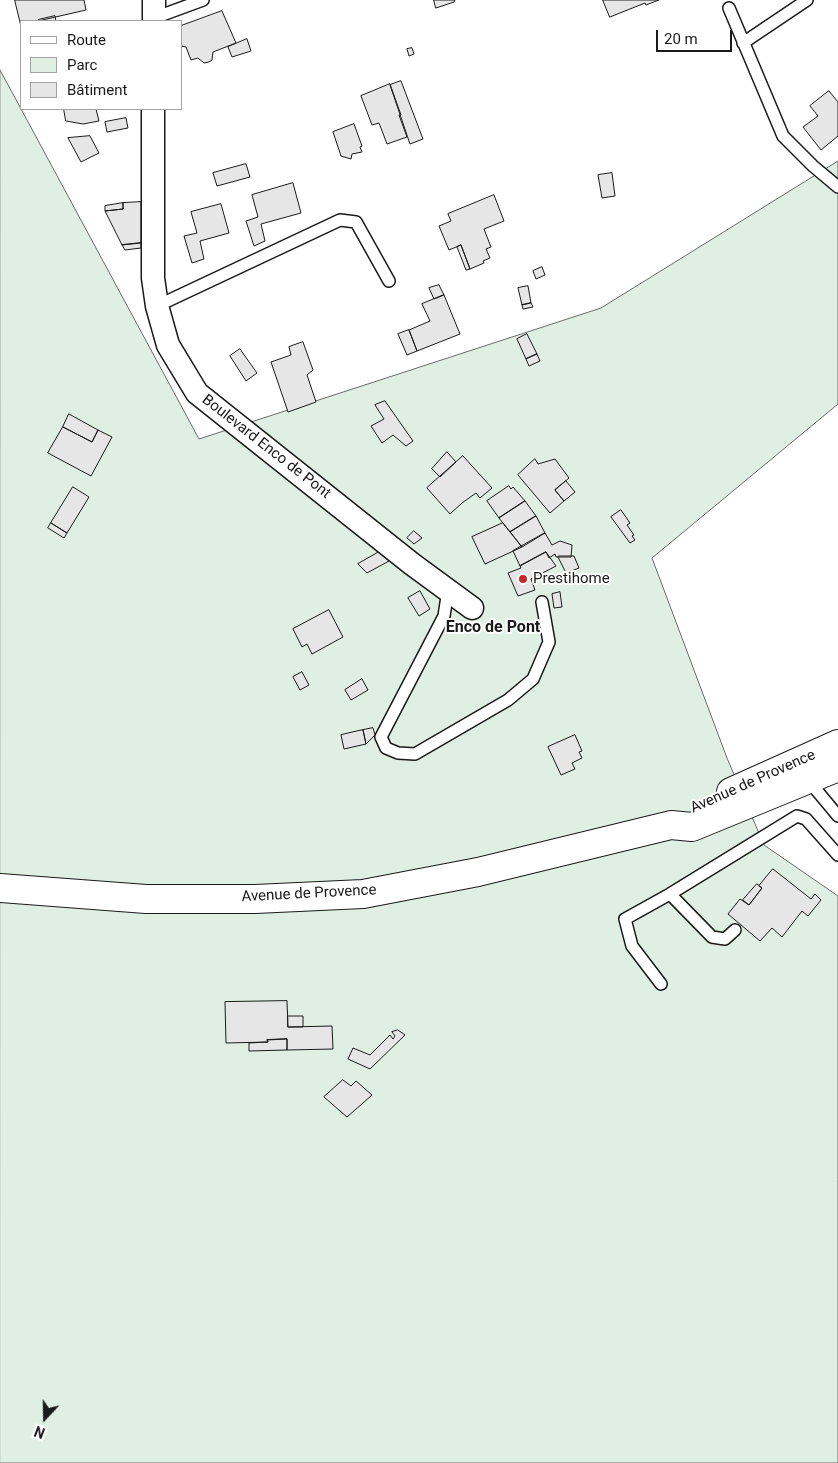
<!DOCTYPE html>
<meta charset="utf-8">
<style>
body{margin:0}
#map{position:relative;width:838px;height:1463px;overflow:hidden;background:#fff;font-family:Roboto,sans-serif}
canvas{display:block}
.legend{position:absolute;left:20px;top:20px;width:162px;height:90px;box-sizing:border-box;background:#fff;border:1px solid #a3a3a3;margin:0;padding:6px 9px;list-style:none;font-size:15px;color:#1a1a1a}
.legend li{display:flex;align-items:center;gap:10px;height:25px}
.legend b{width:25px;border:1px solid #a3a3a3}
.north{position:absolute;left:20px;top:1393px;width:50px;height:50px;-webkit-text-stroke:4px #fff;paint-order:stroke;rotate:201deg;font-size:14px;font-weight:700;line-height:20px;text-align:center;color:#1a1a1a}
.north::after{content:'';display:block;margin:auto;width:18px;height:22px;background:#1a1a1a;clip-path:polygon(50% 0,100% 100%,50% 72%,0 100%)}
.scale{position:absolute;left:656px;top:30px;width:76px;height:22px;box-sizing:border-box;border:2px solid #1a1a1a;border-top:0;padding-left:6px;font-size:15px;line-height:18px;white-space:nowrap;color:#1a1a1a;-webkit-text-stroke:4px #fff;paint-order:stroke}
</style>
<div id="map">
<canvas width="838" height="1463"></canvas>
<ul class="legend">
<li><b style="height:6px;background:#fff"></b>Route</li>
<li><b style="height:14px;background:#e0efe3"></b>Parc</li>
<li><b style="height:14px;background:#e6e6e6"></b>Bâtiment</li>
</ul>
<div class="north">N</div>
<div class="scale">20 m</div>
</div>
<script>
const c = document.querySelector('canvas').getContext('2d');
c.lineJoin = 'round';
function paint(path, color) { c.fillStyle = color; c.fill(path, 'evenodd'); }
function trace(path, color, width, dash) { c.strokeStyle = color; c.lineWidth = width; c.lineCap = dash ? 'butt' : 'round'; c.setLineDash(dash || []); c.stroke(path); }
function label(font, color, halo, rows, align = 'center') {
  c.font = font + ' Roboto,sans-serif'; c.lineWidth = 4; c.setLineDash([]); c.textBaseline = 'middle'; c.strokeStyle = halo; c.fillStyle = color; for (const [text, x, y, turn = 0] of rows) {
    c.save(); c.translate(x, y); c.rotate((+turn || 0) * Math.PI / 180); c.textAlign = isNaN(turn) ? turn : align; if (halo) c.strokeText(text, 0, 0); c.fillText(text, 0, 0); c.restore();
  }
}
const green = new Path2D(`
 M0,70L199,439L601,308L838,161V404L652,558L727,758L764,845L838,896V1463H0Z`);
paint(green, '#e0efe3');
trace(green, '#6a6a6a', 1);
const building = new Path2D(`
 M15,0H84L86,10L38,21H21V26Z
 M434,0H455L454,2L436,8Z
 M603,0H659L646,5L645,3L610,17Z
 M222,11L236,43L213,52L212,60L209,62L204,63L198,58L191,60L186,47L181,46V26Z
 M55,16L56,21H38V20Z
 M247,39L251,51L232,57L228,47Z
 M412,48L414,54L409,56L407,49Z
 M401,81L423,139L410,144L390,85Z
 M390,84L401,115H399L407,137L387,144L379,123L372,125L361,96Z
 M829,91L838,102V136L821,150L803,127L818,116L810,106Z
 M64,109H96L99,121L83,124L66,121Z
 M126,118L128,128L107,132L105,122Z
 M354,124L362,146L360,147L362,152L352,154L351,159L341,156L333,132Z
 M90,136L99,153L81,162L68,138Z
 M246,164L250,177L217,186L213,173Z
 M612,173L615,196L602,198L598,175Z
 M293,183L301,213L261,224L265,241L254,246L246,221L258,217L252,195Z
 M494,195L504,221L484,229L491,247L486,249L490,258L483,261L484,263L470,269L461,245L449,250L439,226L451,221L448,214Z
 M141,202V243L122,245L105,211L123,209V203Z
 M123,203V209L105,211V206Z
 M221,204L229,233L200,241L204,259L192,263L184,236L197,233L191,212Z
 M141,243V248L125,250L122,245Z
 M461,245L470,269L466,270L457,247Z
 M542,267L545,275L536,279L533,271Z
 M439,285L444,295L434,299L429,288Z
 M528,286L531,303L522,305L518,288Z
 M444,295L460,334L417,351L409,330L430,321L422,304Z
 M531,303L533,307L523,309L522,305Z
 M409,330L417,351L407,355L398,334Z
 M527,334L537,354L526,359L517,339Z
 M303,342L313,370L307,375L316,402L288,412L271,362L291,355L289,347Z
 M240,349L257,373L246,381L230,356Z
 M537,354L540,361L529,366L526,359Z
 M385,401L413,441L406,446L393,435L382,443L371,426L384,419L375,405Z
 M69,414L98,430L92,442L63,427Z
 M63,427L92,442L98,430L112,437L91,476L48,453Z
 M447,452L456,462L440,477L432,469Z
 M463,456L492,488L480,498L476,493L462,503L450,514L427,488Z
 M535,459L538,464L555,459L569,478L555,490L564,501L550,513L518,475Z
 M566,481L575,492L564,501L555,490Z
 M509,486L511,489L513,487L525,501L499,518L487,501Z
 M73,487L89,497L67,533L51,523Z
 M525,501L536,516L510,532L499,518Z
 M621,510L630,523L627,525L634,535L632,536L635,540L630,543L611,517Z
 M536,516L545,533L522,547L510,532Z
 M51,523L67,533L64,538L48,528Z
 M503,523L522,547L485,564L472,537Z
 M414,531L422,538L414,544L407,538Z
 M545,533L552,545L560,541L572,545L571,557H556L555,554L549,558L546,552L520,566L513,551Z
 M379,552L389,561L367,573L358,564Z
 M546,552L556,566L531,579L535,590L518,596L508,573L521,568L520,566Z
 M559,556H574L579,568L566,573L558,557Z
 M420,591L430,609L419,616L408,598Z
 M560,592L562,607L554,608L552,594Z
 M329,610L343,637L312,654L307,644L302,647L293,629Z
 M302,672L309,685L300,690L293,677Z
 M362,679L368,690L351,700L345,690Z
 M373,728L375,735L366,744L363,730Z
 M363,730L366,744L344,749L341,735Z
 M575,735L582,751L579,752L582,758L572,763L575,769L561,775L548,747Z
 M773,869L811,899L815,894L821,900L808,916L802,911L782,937L772,928L760,941L728,914L740,899L749,905L762,888L759,886Z
 M757,884L762,888L749,905L743,900Z
 M287,1001L288,1027L332,1026L333,1049L287,1050V1039L267,1040L268,1042L226,1043L225,1002Z
 M288,1016H303V1027H288Z
 M398,1030L405,1035L370,1069L348,1059L353,1048L370,1055L390,1035L393,1039L395,1036L392,1032Z
 M287,1039V1050L249,1051V1043L268,1042L267,1040Z
 M343,1080L351,1086L356,1081L372,1095L347,1117L324,1097Z`);
paint(building, '#e6e6e6');
trace(building, '#1a1a1a', 1);
const service = new Path2D(`
 M729,8L783,136L813,166L838,187
 M154,18L203,0
 M743,43L807,0
 M157,306L340,220L356,222L389,281
 M448,590L444,616L381,737L386,748L398,753L415,754L508,700L533,679L549,642L542,602
 M808,780L838,816
 M670,894L712,937L725,939L735,930
 M661,984L632,946L625,919L670,894L797,816L806,819L838,855`);
const minor = new Path2D(`
 M154,21V0
 M153,109V278L157,306L168,345L197,393L412,564L472,608`);
const secondary = new Path2D(`
 M731,792L838,744
 M0,888L146,899H255L363,894L478,872L671,825L692,827L838,767`);
trace(service, '#1a1a1a', 14);
trace(minor, '#1a1a1a', 25);
trace(secondary, '#1a1a1a', 30);
trace(service, '#fff', 11);
trace(minor, '#fff', 22);
trace(secondary, '#fff', 28);
for (const [x, y, r, color] of [
 [523,579,5,"#c62828"]
]) { const dot = new Path2D(); dot.arc(x, y, r, 0, 2 * Math.PI); c.fillStyle = color; c.fill(dot); trace(dot, '#fff', 2); }
label('15px', '#1a1a1a', '#fff', [
 ["Boulevard Enco de Pont",266,447,38],
 ["Avenue de Provence",753,782,-24],
 ["Avenue de Provence",309,894,-3]
]);
label('15px', '#1a1a1a', '#fff', [
 ["Prestihome",533,579]
], 'left');
label('bold 16px', '#1a1a1a', '#fff', [
 ["Enco de Pont",493,628]
]);
</script>
